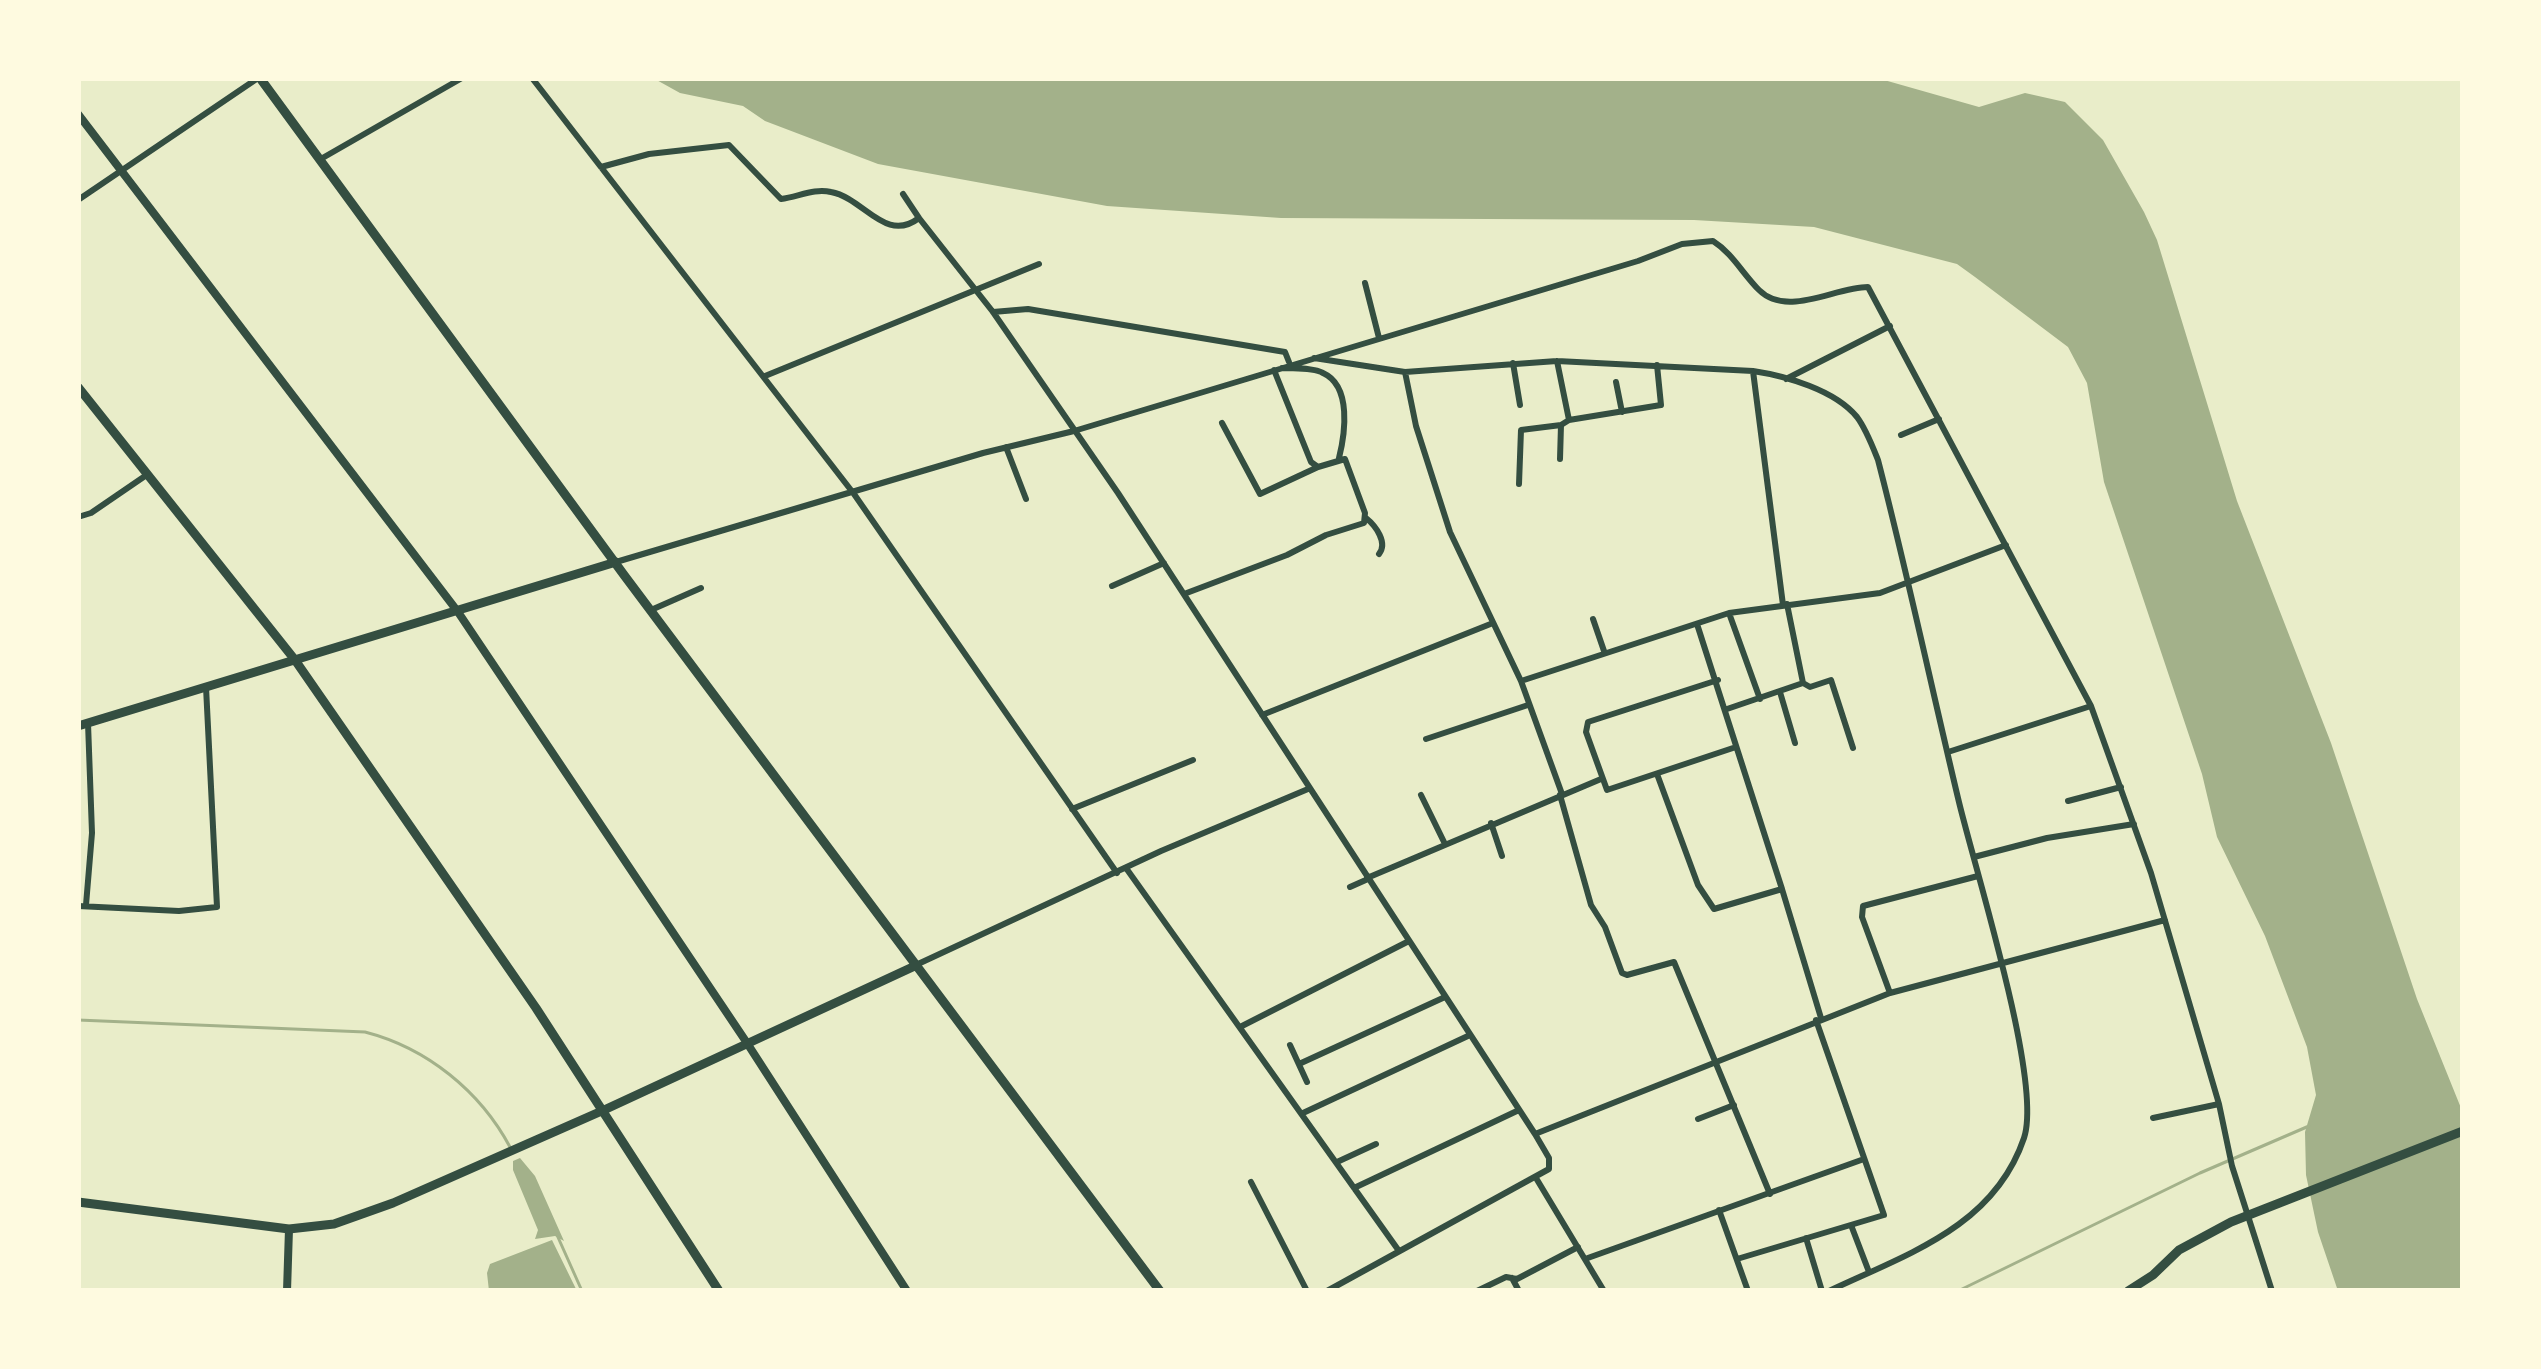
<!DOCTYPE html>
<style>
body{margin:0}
#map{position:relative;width:2541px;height:1369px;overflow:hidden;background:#e9edc9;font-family:"Fira Sans Condensed",sans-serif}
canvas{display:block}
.frame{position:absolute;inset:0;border:81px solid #fefae0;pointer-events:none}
</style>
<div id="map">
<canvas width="2541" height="1369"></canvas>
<div class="frame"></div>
</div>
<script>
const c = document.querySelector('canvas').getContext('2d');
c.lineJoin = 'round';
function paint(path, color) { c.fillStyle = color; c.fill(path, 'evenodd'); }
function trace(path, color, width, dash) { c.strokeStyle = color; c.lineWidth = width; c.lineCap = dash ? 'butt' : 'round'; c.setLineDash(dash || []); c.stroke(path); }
paint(new Path2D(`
 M653,78H1877L1979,107L2025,93L2065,102L2103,140L2144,212L2157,240L2237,501L2331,743L2417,999L2463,1113V1291H2338L2318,1232L2306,1175L2305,1132L2316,1095L2307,1047L2265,936L2217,837L2202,774L2104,482L2087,383L2068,347L1975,277L1957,264L1814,227L1694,220L1281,218L1107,206L878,164L765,121L743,106L680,93Z
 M520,1158L535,1176L564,1241L555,1236L535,1239L538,1230L513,1170V1161Z
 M552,1240L577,1291H489L487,1273L490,1264Z`), '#a3b18a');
trace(new Path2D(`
 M78,1020L365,1032C427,1048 480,1091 510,1147
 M557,1235L582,1291
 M1958,1291L2200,1173L2309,1126`), '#a3b18a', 3);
trace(new Path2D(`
 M532,78L854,494L1117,873
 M319,160L462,78
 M601,167L649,154L729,145L781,199C798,197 814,188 831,192C864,198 885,244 919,218L993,312L1118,493L1535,1134L1549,1158V1169L1327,1291
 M903,194L919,218
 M78,200L258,78
 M1365,283L1379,338
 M993,312L1028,309L1285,352L1289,362
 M1314,358L1405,372L1557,361L1753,371C1786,376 1835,390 1857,417C1866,429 1872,445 1878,460C1907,572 1931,685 1958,798C1974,867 2043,1081 2024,1138C1994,1227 1907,1254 1829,1291
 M1557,361L1569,420
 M1513,363L1520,405
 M1282,368C1294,369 1312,367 1323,373C1352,386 1345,434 1339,458
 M1753,371L1783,605
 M1405,372L1416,426L1450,532L1521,681L1562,794
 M765,376L1039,264
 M1786,379L1890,326
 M1616,382L1622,412
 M1222,423L1260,494L1318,467
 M1901,435L1939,419
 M1006,447L1026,499
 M1560,459L1561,425L1569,420L1661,405L1657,365
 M1519,484L1521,430L1561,425
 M78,517L91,513L148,474
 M1366,518C1376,526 1388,543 1379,554
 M616,562L983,453L1074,431L1638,261L1682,244L1713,241C1732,253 1743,274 1759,290C1787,318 1835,287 1868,287L2091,706L2151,873L2219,1104L2232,1166L2272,1291
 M1112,586L1164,563
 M1184,594L1287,555L1326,535L1364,523L1365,513L1345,459L1318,467L1311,462L1274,370
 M1787,604L1803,683L1810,687L1831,680L1853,748
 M651,610L701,588
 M1729,613L1760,699
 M1593,619L1604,651
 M1697,624L1782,889
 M1718,680L1588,722L1586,732L1607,790L1736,747
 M1521,681L1729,613L1880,593L2006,545
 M1780,692L1795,743
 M1727,709L1803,683
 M1262,715L1493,623
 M1426,739L1528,705
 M1948,752L2091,706
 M1657,774L1698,885L1714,909L1782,889L1821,1018
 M1421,795L1444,842
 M1560,795L1591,905L1605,927L1622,973L1627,975L1674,962L1770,1194
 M2068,801L2121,787
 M1072,809L1193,760
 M1491,823L1502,856
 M1974,857L2047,838L2134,824
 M1126,868L1399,1251
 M1367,878L1601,779
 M1350,887L1368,879
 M86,905L92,833L88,723
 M78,906L179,911L217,907L206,687
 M918,964L1161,851L1308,789
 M1890,993L1862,917L1863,906L1978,876
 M1242,1026L1409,941
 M1290,1045L1307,1082
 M1299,1064L1445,997
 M1303,1113L1470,1035
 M2153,1118L2219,1104
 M1698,1119L1734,1105
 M1535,1134L1890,993L2165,920
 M1337,1162L1376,1144
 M1536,1178L1604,1291
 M1251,1182L1307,1291
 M1354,1188L1519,1110
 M1719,1210L1748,1291
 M1851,1225L1869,1272
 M1806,1238L1822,1291
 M1585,1259L1864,1159
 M1737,1259L1884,1215L1816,1020
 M1512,1278L1519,1291
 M1477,1291L1506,1277L1517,1279L1578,1247`), '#344e41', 6);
trace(new Path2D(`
 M78,114L458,612L747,1043L907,1291
 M287,1291L289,1229`), '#344e41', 8);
trace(new Path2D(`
 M78,387L295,660L536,1008L719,1291
 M78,726L616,562`), '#344e41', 9);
trace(new Path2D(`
 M260,78L624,575L1160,1291
 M78,1202L289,1229L334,1224L393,1203L604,1110L917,965
 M2128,1291L2153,1275L2179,1250L2231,1222L2463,1131`), '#344e41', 9);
</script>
